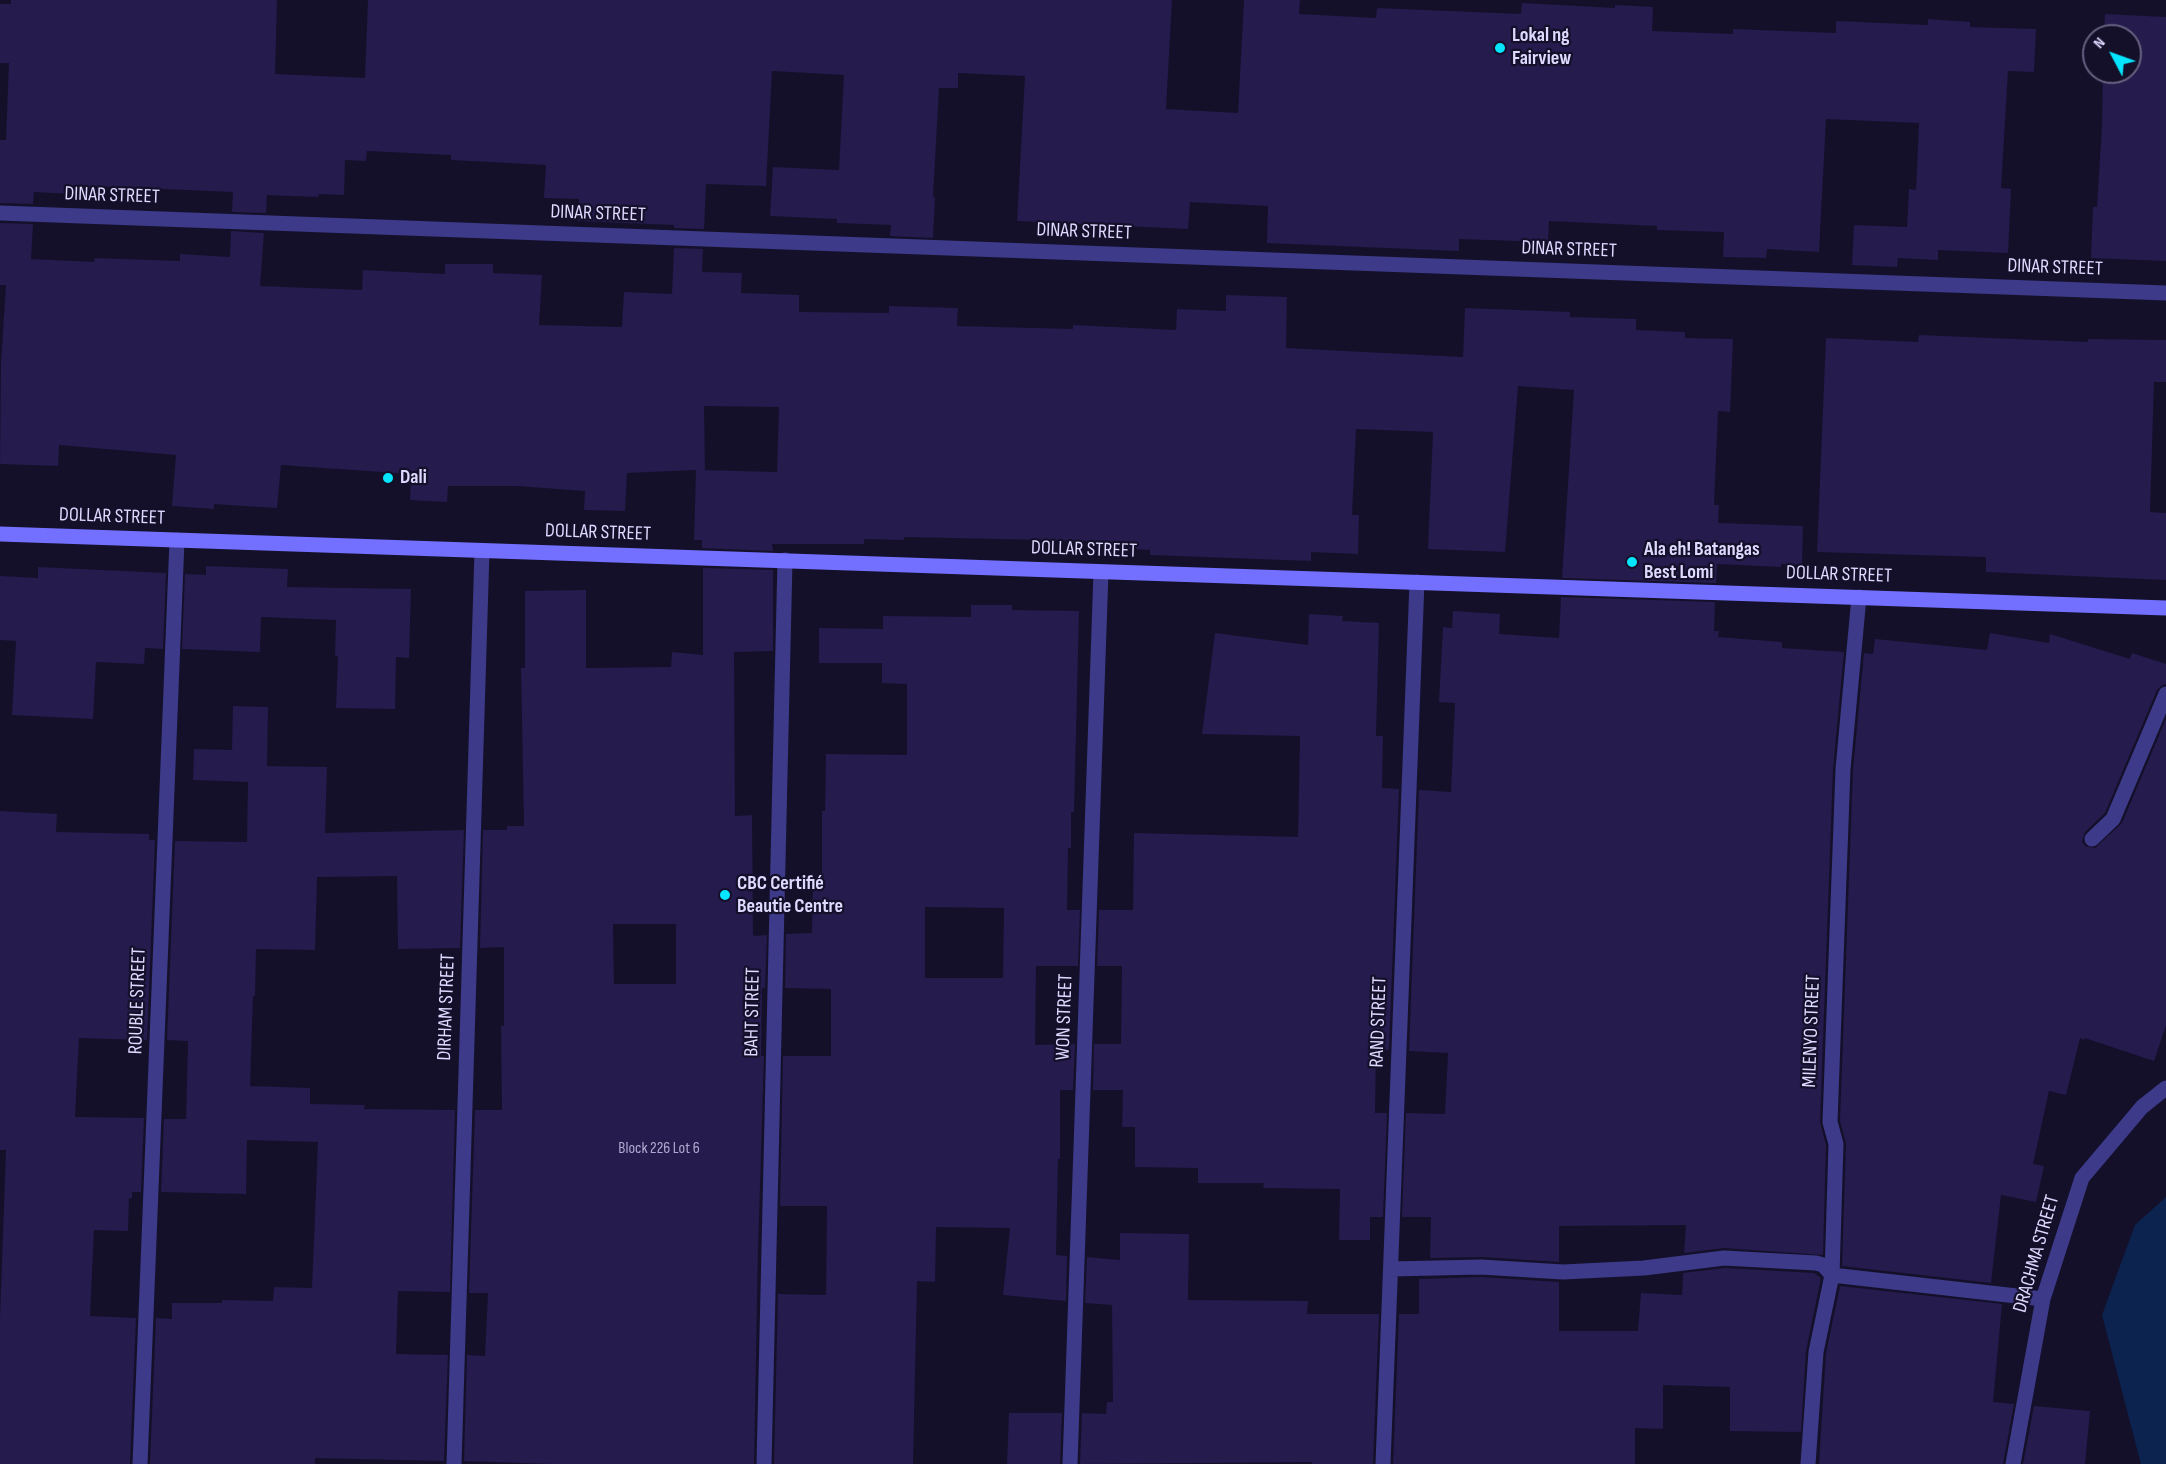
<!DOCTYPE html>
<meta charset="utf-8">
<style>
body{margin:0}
#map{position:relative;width:2166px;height:1464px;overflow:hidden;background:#14102a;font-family:"Sofia Sans Condensed",sans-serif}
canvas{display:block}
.north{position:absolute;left:2082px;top:24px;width:60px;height:60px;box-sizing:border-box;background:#14102a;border:2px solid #65607f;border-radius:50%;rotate:311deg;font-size:16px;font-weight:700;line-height:24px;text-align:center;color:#ded9ff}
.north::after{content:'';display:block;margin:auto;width:21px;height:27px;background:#05e5ff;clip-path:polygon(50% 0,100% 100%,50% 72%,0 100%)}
</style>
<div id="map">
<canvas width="2166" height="1464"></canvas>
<div class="north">N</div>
</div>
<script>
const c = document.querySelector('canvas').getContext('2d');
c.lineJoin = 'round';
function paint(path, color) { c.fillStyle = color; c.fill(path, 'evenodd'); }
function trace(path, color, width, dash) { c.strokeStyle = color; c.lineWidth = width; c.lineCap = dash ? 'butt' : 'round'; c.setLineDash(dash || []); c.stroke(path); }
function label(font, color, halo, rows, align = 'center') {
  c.font = font + ' "Sofia Sans Condensed",sans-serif'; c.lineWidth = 4.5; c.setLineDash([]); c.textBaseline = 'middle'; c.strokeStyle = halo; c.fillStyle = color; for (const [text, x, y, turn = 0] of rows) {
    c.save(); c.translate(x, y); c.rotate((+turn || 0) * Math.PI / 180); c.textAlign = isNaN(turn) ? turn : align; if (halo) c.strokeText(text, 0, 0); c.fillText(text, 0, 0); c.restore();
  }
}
paint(new Path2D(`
 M2166,1197V1464H2141L2102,1315L2135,1225Z`), '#0b234e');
paint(new Path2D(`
 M11,0H277L275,74L365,78L368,0H1172L1166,109L1238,113L1244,0H1300L1299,14L1376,18L1377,8L1521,14L1522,3L1615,8V5L1653,7L1652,31L1733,34V29L1836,33V21L1928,25V19L1970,22V27L2036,29L2034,72L2008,71L2001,188L2011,189L2008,253L1938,250V260L1898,258L1897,267L1852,265L1854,225L1907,227L1909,189L1916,190L1919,123L1826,119L1819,252L1767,249L1766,258L1723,257L1724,232L1657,230V226L1549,221L1548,242L1459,239V251L1267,243L1268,206L1190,202L1188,229L1017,221L1025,76L958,73V88H939L933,197H935L933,238L890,236L891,225L837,223V219L770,216L773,167L839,170L844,75L772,71L766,186L706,184L704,229L674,228V225L578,221L579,199L544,198L546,165L451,160V155L367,151L366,161L345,160L344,195L319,194L318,197L267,195L266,213L232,212L233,192L93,186L92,195L34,192L33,204L0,203V140H6L9,63H0V4H11Z
 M2105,14L2166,17V261L2091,258L2093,207H2097L2102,126L2103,72H2130V36H2104Z
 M0,223L33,224L31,259L94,262L95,258L180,261V254L230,257L231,231L264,233L260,286L362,290L363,270L445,274V264H493V273L542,275L539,325L622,327L624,292L672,294L674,248L703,249L702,272L742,273L741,293L799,295V312L889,313V306L958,308L957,326L1073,329V325L1176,330L1177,309L1226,311V295L1287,297L1286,348L1463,357L1465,308L1570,312V317L1636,319V330L1685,332V338L1733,339L1730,412L1718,411L1714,505H1719L1718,523L1803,526L1802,565L1781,564V567L1717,564L1716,583L1562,578L1574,390L1518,386L1505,552L1428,549L1433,432L1356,429L1352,515H1359L1358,554L1311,552V561L1150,555V550L1096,547V541L904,537V540L864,539V544H772L773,551L702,548V540H694L696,470L627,473L625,511L584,510L585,491L517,486H448L447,502L410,500L411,474L281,465L277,508L214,504V509L172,506L176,455L59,445L58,466L0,464L1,363L6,285H0ZM704,406L779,407L777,472L698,470H705Z
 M1919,335L2088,342V339L2166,340V382H2154L2150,512L2166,513V580L1986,572V557L1817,552L1826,338L1918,342Z
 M206,566L288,569L287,587L411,589L409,658L396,657L395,709L336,708L338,656H335L336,620L261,617L260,652L182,649L185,574L206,575Z
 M38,567L166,573L163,649L145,648L144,664L96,662L93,719L12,715L16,641L0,640V576L38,578Z
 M703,568L773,570V651L734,652L735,816L752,815L753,936L767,935L765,988H762L761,1056H764L758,1250L754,1464H551L464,1461L467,1355L485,1356L488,1293H469L475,1110H502L501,1026H504V947L480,948L483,830H507V826H524L521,668H525V591L586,590V668L671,667L672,652L703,655ZM613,924H676V984H614Z
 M1561,597L1715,602L1714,631H1719L1718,637L1782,642V648L1844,652L1833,769L1820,1122L1826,1145L1823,1255L1724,1248L1684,1253L1686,1225L1559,1226V1262L1482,1257L1430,1258L1431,1217H1402L1406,1113L1445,1114L1448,1053L1409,1051L1419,790L1451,792L1455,703L1439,702L1443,627L1452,628L1453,611L1500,614L1499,634L1559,638Z
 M971,605H1012V610L1079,611L1074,812H1071V848H1068L1067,910H1080L1078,966H1036L1035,1045L1075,1044L1073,1090H1060V1159H1058L1056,1255L1067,1256L1066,1301L1003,1295L1010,1228L936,1227L935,1282L917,1281L913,1464H774L778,1294L826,1295L827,1206H780L783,1056H831V989L785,988L786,934L812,933L813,882H822V811H825L826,754L907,755V684L882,683V663H819V628L883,629V616L971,617ZM925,907L1004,908L1003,978H925Z
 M1309,614L1343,616L1342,621L1379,623L1376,736H1383L1382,788L1399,789L1389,1050L1376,1049L1375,1113H1387L1383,1217H1370V1240H1339L1340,1189L1263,1188L1264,1183H1198V1168L1135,1167V1127H1122L1123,1090H1093L1094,1044H1121L1122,966H1097L1099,910H1133L1134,833L1298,837L1300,736L1202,734L1215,633L1308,645Z
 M1990,633L2049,643L2050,634L2130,659L2132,653L2166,664V684L2161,686L2157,690L2105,813L2085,832L2082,841L2085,846L2095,848L2122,823L2166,719V1025L2154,1061L2085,1038L2084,1040L2080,1038L2066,1095L2049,1091L2033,1164L2044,1166L2036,1202L2001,1195L1991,1283L1842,1266L1846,1144L1840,1121L1853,770L1864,653L1873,654L1875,639L1987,650Z
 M233,706L268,707L267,766L327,767L325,833L464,830L460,948L398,949L397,876L317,877L315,950L256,949L255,996H253L250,1086L310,1088V1104L365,1105L364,1109L455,1110L450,1292L398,1291L396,1354L448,1355L444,1461L315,1458V1464H150L156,1318L172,1319V1303H222V1300L273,1301L274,1287L312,1288L318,1142L247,1140L246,1194L161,1192L164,1119H186L188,1041L167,1040L175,841L247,842L248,782L193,780L194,749L232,750Z
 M0,811L57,814L56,832L149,834V840H155L147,1040L79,1038L75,1117L144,1118L141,1192H132V1198H129L128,1231L94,1230L90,1316L136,1318L130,1464H0V1318L6,1150H0Z
 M1120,1233L1189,1234L1188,1300L1308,1301L1307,1314H1379L1373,1464H1312V1462L1080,1464L1082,1413L1106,1414L1107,1402H1113L1112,1305L1085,1303L1087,1257L1120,1260Z
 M1724,1268L1814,1273L1821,1278L1806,1351L1801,1432L1730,1431V1387L1663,1385V1429L1635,1428V1464H1393L1399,1314H1419V1279L1481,1277L1559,1282V1331H1638L1641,1293L1682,1295L1683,1273Z
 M1840,1286L2002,1304L1993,1402L2014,1404L2003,1464H1819L1826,1353Z
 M2034,1406L2090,1411L2085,1464H2023Z
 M1009,1413H1062L1060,1464H1007Z`), '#251b4c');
trace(new Path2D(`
 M0,213L2166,293
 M2092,839L2113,819L2166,694
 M1391,1269L1481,1267L1563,1272L1644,1268L1724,1258L1816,1263L1823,1265L1832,1275L2043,1299
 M140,1464L177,540
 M454,1464L482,551
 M764,1464L785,560
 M1070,1464L1101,572
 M1383,1464L1417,582
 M1808,1464L1816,1352L1832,1275L1836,1144L1830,1122L1843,769L1859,597
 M2013,1464L2043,1299L2082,1178L2142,1107L2166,1088`), '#3d3a8a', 15);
trace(new Path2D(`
 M0,534L2166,608`), '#7470ff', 15);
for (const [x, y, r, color] of [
 [1500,48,6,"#05e5ff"],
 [388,478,6,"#05e5ff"],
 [1632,562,6,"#05e5ff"],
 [725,895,6,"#05e5ff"]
]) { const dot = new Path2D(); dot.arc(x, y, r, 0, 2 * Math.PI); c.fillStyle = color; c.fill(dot); trace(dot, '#14102a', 2); }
label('16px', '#b0aad2', null, [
 ["Block 226 Lot 6",659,1149]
]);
label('bold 20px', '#ded9ff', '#14102a', [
 ["Lokal ng",1512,36],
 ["Fairview",1512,59],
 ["Dali",400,478],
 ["Ala eh! Batangas",1644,550],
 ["Best Lomi",1644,573],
 ["CBC Certifié",737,884],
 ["Beautie Centre",737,907]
], 'left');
label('20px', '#ded9ff', '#14102a', [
 ["DINAR STREET",112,196,2],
 ["DINAR STREET",598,214,2],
 ["DINAR STREET",1084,232,2],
 ["DINAR STREET",1569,250,2],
 ["DINAR STREET",2055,268,2],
 ["DOLLAR STREET",112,517,2],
 ["DOLLAR STREET",598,533,2],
 ["DOLLAR STREET",1084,550,2],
 ["DOLLAR STREET",1839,575,2],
 ["ROUBLE STREET",138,1001,-88],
 ["DIRHAM STREET",447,1007,-88],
 ["BAHT STREET",753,1012,-89],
 ["WON STREET",1065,1017,-88],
 ["RAND STREET",1379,1022,-88],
 ["MILENYO STREET",1812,1031,-88],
 ["DRACHMA STREET",2037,1254,-74]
]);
</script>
